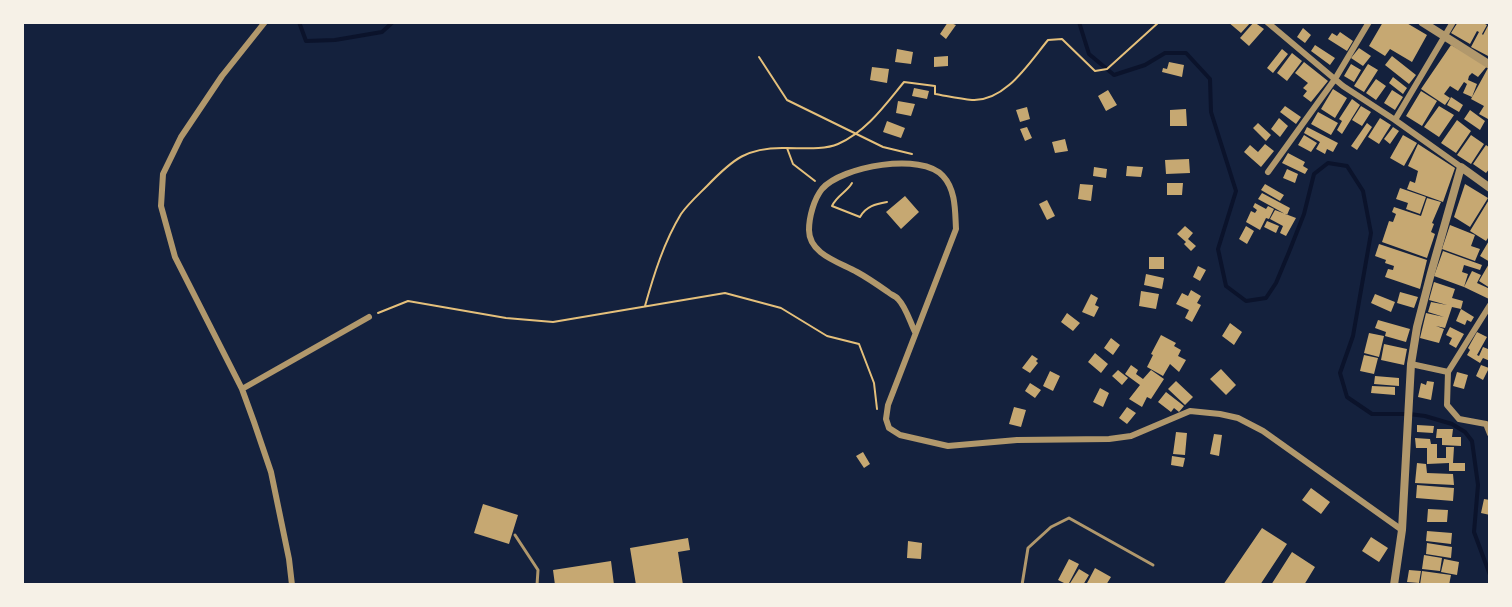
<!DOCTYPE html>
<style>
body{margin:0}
#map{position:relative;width:1512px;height:607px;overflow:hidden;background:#14213d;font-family:Cabin,sans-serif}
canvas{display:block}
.frame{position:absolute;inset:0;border:24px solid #f6f1e7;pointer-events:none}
</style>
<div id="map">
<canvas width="1512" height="607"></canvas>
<div class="frame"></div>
</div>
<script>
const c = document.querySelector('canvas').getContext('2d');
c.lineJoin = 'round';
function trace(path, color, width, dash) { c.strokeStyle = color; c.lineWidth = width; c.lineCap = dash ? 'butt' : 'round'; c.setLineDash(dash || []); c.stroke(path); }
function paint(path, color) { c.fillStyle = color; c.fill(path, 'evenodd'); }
trace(new Path2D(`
 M299,22L306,41L335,40L382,32L393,22
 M1079,22L1089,54L1114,75L1145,65L1165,53H1186L1210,79L1211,112L1236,191L1218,249L1226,286L1246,301L1266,298L1276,283L1289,252L1304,214L1314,174L1328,163L1347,166L1363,191L1371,233L1353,336L1340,373L1347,397L1372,414H1409L1425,416L1452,424L1465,432L1472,441L1478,485L1474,532L1490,575`), '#0b132b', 4);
paint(new Path2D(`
 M948,22L956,25L946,39L940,34Z
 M1228,22H1251L1241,33Z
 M1254,22L1264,29L1249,46L1240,38Z
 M1383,22H1405L1427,35L1412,62L1390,49L1385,56L1369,46Z
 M1458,22H1481L1487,25L1482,34L1483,35L1490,22V57L1471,47L1479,32L1477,31L1470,44L1451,33Z
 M1303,28L1311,35L1305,43L1297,37Z
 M1340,32L1353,41L1347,51L1328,39L1332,33L1337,36Z
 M1315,45L1335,58L1330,65L1311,51Z
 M1451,45L1488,65L1478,77L1472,73L1469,76L1468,80L1477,84L1472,97L1463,93L1467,84L1464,82L1458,91L1450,86L1444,94L1450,98L1445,105L1421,89Z
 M1359,48L1371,56L1363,66L1351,58Z
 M897,49L913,52L911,64L895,62Z
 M1282,49L1288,54L1273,73L1267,68Z
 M1292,53L1302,61L1287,81L1277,73Z
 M948,56V66L934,67V57Z
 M1392,56L1416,75L1409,84L1385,65Z
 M1169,62L1184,65L1182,77L1162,72L1163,68L1167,69Z
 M1304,62L1328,81L1311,102L1303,96L1307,91L1303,88L1308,83L1295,73Z
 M1351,64L1361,70L1354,82L1344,76Z
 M1368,64L1378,70L1364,92L1354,86Z
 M872,67L889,69L887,83L870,80Z
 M1488,68L1490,69V115L1488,119L1479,114L1484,106L1471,99Z
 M1393,77L1407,88L1403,94L1389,83Z
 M1376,79L1386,86L1376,100L1366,93Z
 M914,88L929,91L927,99L912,96Z
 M1333,89L1347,98L1335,118L1321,109Z
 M1108,90L1117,105L1106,111L1098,96Z
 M1392,90L1403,97L1395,110L1384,103Z
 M1421,91L1437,101L1422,126L1406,116Z
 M1451,97L1463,105L1459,112L1447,105Z
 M1352,99L1360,105L1342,134L1337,130L1342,121L1339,119Z
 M898,101L915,104L911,116L896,113Z
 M1285,106L1301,117L1296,124L1280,112Z
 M1361,106L1371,112L1362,126L1352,120Z
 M1439,106L1454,115L1439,137L1424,127Z
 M1027,107L1030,119L1020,122L1016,110Z
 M1186,109L1187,126H1170V110Z
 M1470,110L1485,121L1480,130L1464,119Z
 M1318,112L1338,123L1331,135L1311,124Z
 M1279,118L1288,126L1280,137L1271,129Z
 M1380,118L1391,125L1379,144L1368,137Z
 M1457,120L1471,131L1456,153L1441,143Z
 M887,121L905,128L901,138L883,132Z
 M1258,123L1271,135L1266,141L1253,128Z
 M1367,123L1372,127L1357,150L1351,146Z
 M1027,127L1032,138L1025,141L1020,129Z
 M1307,127L1338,143L1333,152L1327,149L1325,154L1316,149L1320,142L1304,133Z
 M1393,127L1399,131L1390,144L1384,139Z
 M1304,135L1317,143L1311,152L1298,145Z
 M1403,135L1417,143L1404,166L1390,158Z
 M1471,135L1484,144L1471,164L1457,155Z
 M1065,139L1068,151L1055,153L1052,142Z
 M1265,144L1274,151L1261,167L1244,152L1250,145L1258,152Z
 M1418,144L1455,168L1443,202L1407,189L1410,181L1415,183L1418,171L1408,166Z
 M1486,145L1490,148V168L1486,173L1473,164Z
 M1288,153L1305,162L1303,166L1308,169L1305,174L1282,163Z
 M1189,159L1190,173L1166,174L1165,160Z
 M1127,166L1143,167L1141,177L1126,176Z
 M1094,167L1107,169L1106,178L1093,176Z
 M1287,169L1298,174L1295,183L1283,178Z
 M1167,183H1183L1182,195H1167Z
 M1080,184L1093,185L1091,201L1078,199Z
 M1265,184L1284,195L1280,201L1261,190Z
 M1465,184L1488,198L1470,227L1454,217Z
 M1400,188L1426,197L1420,214L1406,209L1408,203L1396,199Z
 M1262,193L1290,208L1287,215L1258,199Z
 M905,196L919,212L901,229L886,212Z
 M1427,198L1441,202L1432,223L1434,224L1431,232L1435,234L1427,258L1382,242L1389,221L1393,222L1396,214L1392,212L1394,207L1421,216Z
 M1490,198V235L1486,241L1470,231Z
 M1047,200L1055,216L1047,220L1039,204Z
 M1255,203L1266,209L1268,206L1274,209L1269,219L1266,218L1260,230L1246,222L1251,211L1255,213L1257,210L1253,207Z
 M1275,210L1296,218L1286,236L1280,233L1283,226L1270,219Z
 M1267,221L1279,226L1276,233L1264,227Z
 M1450,225L1475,235L1471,246L1480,249L1475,261L1442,249Z
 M1185,226L1193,233L1188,239L1196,246L1191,251L1184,244L1186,242L1177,234Z
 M1246,226L1254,231L1247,244L1239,239Z
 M1490,239V288L1479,281L1490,262L1480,256Z
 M1379,244L1427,260L1420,289L1385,277L1388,269L1393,270L1394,266L1385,263L1386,260L1375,256Z
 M1443,251L1482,265L1480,270L1464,265L1462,272L1468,274L1464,287L1434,276Z
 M1149,257H1164V269H1149Z
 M1198,266L1206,270L1200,281L1193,277Z
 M1472,271L1481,275L1477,283L1490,289L1489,299L1464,287Z
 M1146,274L1164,278L1162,289L1144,285Z
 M1434,282L1455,289L1452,298L1463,301L1461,309L1452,307L1445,328L1436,326L1444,329L1439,343L1420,338L1426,313L1444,317L1428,312L1431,302L1447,305L1429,300Z
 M1191,290L1201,296L1197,303L1201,305L1192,322L1185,318L1189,310L1176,304L1182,293L1188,296Z
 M1141,291L1159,294L1156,309L1139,306Z
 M1400,292L1418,297L1414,308L1397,303Z
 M1091,294L1098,298L1095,305L1099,307L1094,317L1082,312Z
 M1375,294L1395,302L1391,312L1371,303Z
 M1461,309L1474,317L1471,322L1467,320L1465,325L1456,321Z
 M1067,313L1080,323L1073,331L1061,322Z
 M1378,320L1410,329L1406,342L1385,336L1386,332L1375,328Z
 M1230,323L1242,332L1234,345L1222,336Z
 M1450,327L1464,334L1456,348L1449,344L1452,338L1446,335Z
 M1477,332L1487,337L1477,355L1479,356L1483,347L1488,349L1490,345V361L1483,358L1480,363L1467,355L1470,350L1468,348Z
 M1369,333L1384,336L1379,357L1364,353Z
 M1161,335L1176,343L1174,346L1181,350L1178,356L1186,360L1179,372L1170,364L1163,376L1147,367L1153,355L1151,354Z
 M1111,338L1120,345L1113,355L1104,348Z
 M1384,344L1407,349L1404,365L1381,360Z
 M1095,353L1108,364L1101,373L1088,362Z
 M1032,355L1038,359L1036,361L1038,363L1030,373L1022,368Z
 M1364,355L1378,358L1374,374L1360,371Z
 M1131,365L1138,370L1136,374L1143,379L1151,370L1164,379L1151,399L1147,397L1142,407L1129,399L1140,385L1125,374Z
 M1481,365L1489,368L1483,380L1476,376Z
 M1221,369L1236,385L1226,395L1210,379Z
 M1118,370L1128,378L1122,385L1112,376Z
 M1050,371L1060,376L1053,391L1043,386Z
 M1457,372L1468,375L1464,389L1453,386Z
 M1375,376L1399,378V386L1374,384Z
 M1176,381L1193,397L1185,405L1168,389Z
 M1427,381L1434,382L1431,400L1418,397L1421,383L1426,385Z
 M1030,383L1041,390L1035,398L1025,391Z
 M1372,386L1395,387V395L1371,393Z
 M1100,388L1109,393L1103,407L1093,402Z
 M1166,392L1184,406L1179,412L1174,408L1171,412L1158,402Z
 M1014,407L1026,410L1021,427L1009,424Z
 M1127,407L1136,413L1127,424L1119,418Z
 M1417,425L1434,426L1433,433L1417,432Z
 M1437,429H1453L1452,437H1461V446L1442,445V438H1436Z
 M1176,432L1187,433L1185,455L1173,454Z
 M1214,434L1222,435L1219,456L1210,454Z
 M1415,438L1430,439L1431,444H1437V458H1446V447H1454L1453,463H1465V471H1449V463L1427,464V448H1416Z
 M863,452L870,464L864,468L856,456Z
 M1172,456L1185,458L1183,467L1171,465Z
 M1417,463L1426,464L1427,473L1453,474L1454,485L1415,483Z
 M1417,485L1454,488L1453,501L1416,498Z
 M1311,488L1330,502L1321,514L1302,500Z
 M1484,499L1490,500V515L1481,513Z
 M483,504L518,515L509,544L474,533Z
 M1428,509L1448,510L1447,522H1427Z
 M1262,528L1287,544L1260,585H1223Z
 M1427,531L1452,533L1451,544L1426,541Z
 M1371,537L1388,548L1379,562L1362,551Z
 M688,538L690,550L678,552L683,585H636L630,548Z
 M908,541L922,543L921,559L907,558Z
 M1427,543L1452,547L1451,558L1426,554Z
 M1292,552L1315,567L1304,585H1271Z
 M1424,555L1442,558L1440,571L1422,569Z
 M1069,559L1079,564L1068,585L1058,580Z
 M1444,559L1459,562L1457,575L1441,572Z
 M611,561L614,585H555L553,570Z
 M1095,568L1111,577L1106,585H1086Z
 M1079,569L1089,575L1083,585H1069Z
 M1409,570L1421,571L1419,583L1407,582Z
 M1422,571L1451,575L1449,585H1420Z`), '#c6a872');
trace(new Path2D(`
 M759,57L787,100L883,147L912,154
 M815,181L793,164L787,148C803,148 824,150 838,144C867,131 885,105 904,82L935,86V94C947,96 960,99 972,100C1005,102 1029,63 1048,40L1062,39L1095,71L1107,69L1159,22
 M852,183C847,192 837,195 832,206L860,217C866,206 876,204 887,202
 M645,306C654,274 664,242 681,214C688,204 698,195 707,186C733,159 747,147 786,148
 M378,313L408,301L506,318L553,322L725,293L781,308L827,336L859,344L874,383L877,409`), '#e5c07b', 2);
trace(new Path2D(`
 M515,535L538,570L537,585
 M1022,585L1028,548L1051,527L1069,518L1153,565`), '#b1986c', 3);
trace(new Path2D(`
 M265,22L222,76L181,137L163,174L161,206L175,257L242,389L254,422L271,472L289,559L292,585
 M1267,22L1343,86L1395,120L1461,167
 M1395,120L1453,22
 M1268,172L1335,79L1369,22
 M915,332C910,322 906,307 898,299C896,296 891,295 888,292C878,285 868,278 857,272C839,262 809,254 809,230C809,217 814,199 822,189C842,166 922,152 943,176C956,190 955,211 956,229L888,405L886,419L889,428L900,435L948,446L1017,440L1109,439L1131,436L1190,411L1220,414L1238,418L1263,431L1402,530
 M1411,364L1448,372
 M1448,372L1447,405L1459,419L1486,424L1490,434
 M1448,372L1490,305
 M242,389L369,317`), '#b1986c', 6);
trace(new Path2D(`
 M1422,22L1490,65
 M1394,585L1402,530L1411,364L1417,327L1431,273L1461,167L1490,188`), '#b1986c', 8);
</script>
